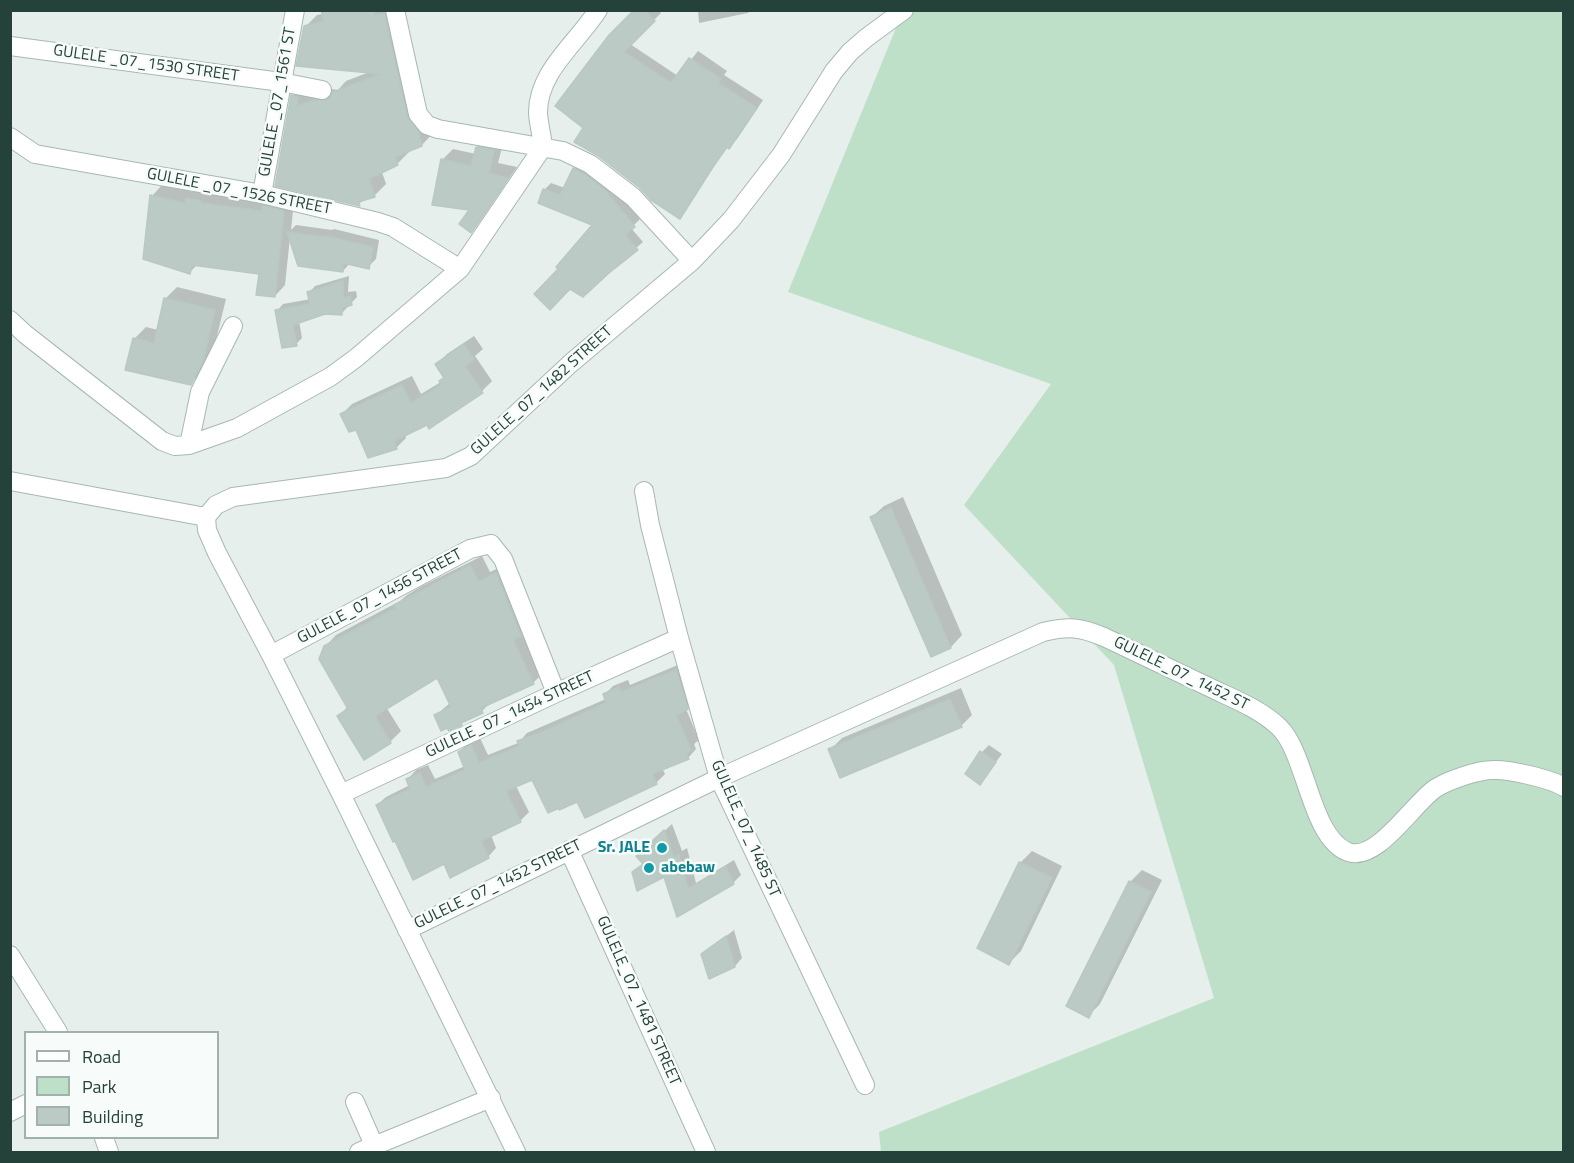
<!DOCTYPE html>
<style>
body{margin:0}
#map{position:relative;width:1574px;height:1163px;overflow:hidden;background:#e6efeb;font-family:"Titillium Web",sans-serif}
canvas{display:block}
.frame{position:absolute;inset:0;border:12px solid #24423a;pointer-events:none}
.legend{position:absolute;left:24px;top:1031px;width:195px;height:108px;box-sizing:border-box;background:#f7fbf9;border:2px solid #a3b1ad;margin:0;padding:8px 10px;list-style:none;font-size:18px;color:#24423a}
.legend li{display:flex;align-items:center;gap:12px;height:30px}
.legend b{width:30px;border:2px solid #a3b1ad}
</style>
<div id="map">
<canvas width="1574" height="1163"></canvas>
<div class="frame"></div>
<ul class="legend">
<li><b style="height:8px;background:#fff"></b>Road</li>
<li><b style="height:16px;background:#bfe0c8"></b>Park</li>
<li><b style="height:16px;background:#bbcac4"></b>Building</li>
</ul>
</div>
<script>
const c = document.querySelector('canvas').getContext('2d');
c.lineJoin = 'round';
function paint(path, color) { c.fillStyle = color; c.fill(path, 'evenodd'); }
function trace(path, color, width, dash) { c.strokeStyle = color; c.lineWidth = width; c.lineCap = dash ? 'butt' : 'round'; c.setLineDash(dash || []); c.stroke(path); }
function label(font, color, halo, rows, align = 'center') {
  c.font = font + ' "Titillium Web",sans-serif'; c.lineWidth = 5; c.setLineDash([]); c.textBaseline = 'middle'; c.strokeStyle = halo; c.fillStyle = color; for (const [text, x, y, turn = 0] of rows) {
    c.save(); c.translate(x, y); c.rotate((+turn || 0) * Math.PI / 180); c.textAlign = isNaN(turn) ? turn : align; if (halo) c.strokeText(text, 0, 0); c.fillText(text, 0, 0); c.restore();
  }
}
paint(new Path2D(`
 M903,11H1563V1152H881L879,1132L1214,998L1114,665L964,505L1051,384L788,292Z`), '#bfe0c8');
paint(new Path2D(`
 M323,10H397L433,133L422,145L408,150L409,152L397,164L382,172L386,184L374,196L365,198L359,204L277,184L292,96L304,85L338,90L346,81L372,71L305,27L317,15L323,14Z
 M636,10H659L661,13L630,44L678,76L698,51L727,71L724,75L763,100L737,139L728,146L717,162L687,209L680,217L585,127Z
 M698,10H751L748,13L699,23Z
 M488,137L504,140L498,163L517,167L481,220L471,231V209L442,160L453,149L476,154L477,148Z
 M580,162L611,183L640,219L631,228L643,242L608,272L560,269L595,224L544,190L551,183L565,188L574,169Z
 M162,185L194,192L198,188L294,201L291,230L296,225L332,230L334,229L379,240L376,259L368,267L350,263L343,271L290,237L285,285L275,296L260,273L198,264L190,272L152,196Z
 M349,276L348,292L356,291L357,297L342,313H324L299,321L302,338L296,344L277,311L283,304L311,299L309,293L315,286Z
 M177,287L226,299L214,348L202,372L190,384L134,339L146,327L158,330L165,299Z
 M474,336L483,349L475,356L492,381L482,391L430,427L428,423L405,434L406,438L396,448L368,456L357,428L342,414L352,404L412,376L421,394L441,382L445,377L437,364L447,354Z
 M903,497L962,635L951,647L932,655L872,517L884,506Z
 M482,556L490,572L507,564L544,672L533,683L491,702L482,711L435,716L450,703L437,676L386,707L401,731L390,742L339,716L348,706L325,647L336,635L400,601L407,595L420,587Z
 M685,662L696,699L686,709L699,740L694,744L696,749L688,758L662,768L665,774L656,783L578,800L533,778L516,786L529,812L520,821L491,835L496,848L488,857L444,862L377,805L386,797L410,785L408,779L416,770L428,765L435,779L465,766L459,752L468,743L480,738L488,755L518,743L527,733L606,699L604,695L613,686L628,680L630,685Z
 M961,688L972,715L961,726L830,750L842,738Z
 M989,745L1002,754L980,783L982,752Z
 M672,824L682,851L687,848L696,883L734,860L741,875L733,883L678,915L665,875L634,872L644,863L646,848Z
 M1032,851L1062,866L1021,951L1009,963L1020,863Z
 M1142,870L1162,880L1100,1004L1088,1016L1130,882Z
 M734,930L742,958L735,966L703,954Z`), '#0003');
const building = new Path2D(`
 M321,10H373L375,15L384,13L407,116L418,132L422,146L395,157L398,165L369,179L375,197L358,202L360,206L275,186L291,95L298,97L297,106L314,100L325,101L330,98L333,92L381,74L296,66L304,26L324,21Z
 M634,10H644L655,21L624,52L671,83L689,58L721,79L718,83L757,108L729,149L727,147L710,171L680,219L651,200L640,188L597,155L574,142L583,128L555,106L609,35Z
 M476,147L494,150L489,173L508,178L471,233L459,224L469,210L432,205L441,159L471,166Z
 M573,168L584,174L604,189L635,227L625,235L638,250L609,273L583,297L570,289L550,310L534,294L558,269L556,267L592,225L538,203L543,189L560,195Z
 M150,195L185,203L186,198L201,201V203L262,211L263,206L284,211L275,297L256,295L259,274L192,265L190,274L143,259Z
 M287,232L324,237L325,236L373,247L369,269L343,263V272L298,266Z
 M343,281V298L350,296L352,305L342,308V315L325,314L293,325L297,346L282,348L275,310L310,304L307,292Z
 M164,298L215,310L203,361L191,385L125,370L133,338L154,343Z
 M464,344L474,360L465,366L483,393L429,429L427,425L394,441L397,449L368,458L356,430L349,432L340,414L402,385L411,403L441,385L439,381L444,378L435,364Z
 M891,508L951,648L931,657L870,517Z
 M470,565L479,582L496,573L521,636L513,640L534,684L481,708L483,713L461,723L462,725L449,731L447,728L441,731L434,715L451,707L437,678L375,716L391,743L364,760L337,716L348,709L319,659L324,646L396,608L394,605L408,598Z
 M676,670L688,709L676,715L691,750L686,753L689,759L652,774L657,784L585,818L577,802L559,810V808L548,813L532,780L506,791L521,822L481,841L489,858L450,878L444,864L413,880L395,841L393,842L376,805L410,789L406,779L420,773L426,787L465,770L458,752L471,745L479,763L519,746L517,741L542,732L606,703L603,694L619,687L621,692Z
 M950,699L962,727L840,778L828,749Z
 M980,751L996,762L980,785L965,774Z
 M664,830L674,857L679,854L688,889L726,867L734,884L677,917L664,877L637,891L632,872L643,864L636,856Z
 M1019,862L1052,878L1009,965L977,948Z
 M1129,881L1151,892L1089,1018L1066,1006Z
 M726,936L735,967L709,979L701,954Z`);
paint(building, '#bbcac4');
trace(building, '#b8c9c2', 1.5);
const minor = new Path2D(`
 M395,10L418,114L427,125L438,129L563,151L590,164L633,197L692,261
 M10,46L281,82L322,90
 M10,137L35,154L262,194L378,222L393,227L460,269
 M262,194L295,10
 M10,320L25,334L162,441L175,446L189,445L237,428L330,377L356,358L460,269L543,147C542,136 539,125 538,114C537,72 577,43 598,10
 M189,445L200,392L233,326
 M10,481L206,517
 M644,491L650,525L679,638L719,778L865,1085
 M206,517L216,505L233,497L446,468L471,456L571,363L692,261L731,220L781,155L834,71L850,52L866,38L904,10
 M206,517L207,530L217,553L271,655L341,794L516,1152
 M271,655L470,549L491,544L503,559L556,693
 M341,794L556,693L679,638
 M569,850L706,1152
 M407,930L719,778L1043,632C1069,626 1080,627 1104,637C1140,654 1176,671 1211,688C1234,699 1260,709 1279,727C1307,754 1310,837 1348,852C1377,863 1414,802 1436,788C1449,780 1478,770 1493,770C1508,769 1551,779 1564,787
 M10,955L58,1032
 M355,1102L377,1152
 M10,1112L26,1104
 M104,1138L109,1152
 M359,1152L491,1098`);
trace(minor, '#a8b8b2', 20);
trace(minor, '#fff', 18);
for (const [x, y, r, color] of [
 [662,848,6,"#0f9aa8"],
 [649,868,6,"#0f9aa8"]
]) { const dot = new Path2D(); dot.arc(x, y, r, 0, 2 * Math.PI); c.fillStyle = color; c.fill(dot); trace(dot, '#f7fbf9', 2); }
label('16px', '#24423a', '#f7fbf9', [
 ["GULELE _07_1530 STREET",146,64,8],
 ["GULELE _07_1561 ST",278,102,-80],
 ["GULELE _07_1526 STREET",239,192,11],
 ["GULELE_07_1482 STREET",542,391,-42],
 ["GULELE_07_1456 STREET",380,597,-28],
 ["GULELE_07_1452 ST",1181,674,26],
 ["GULELE_07_1454 STREET",510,715,-25],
 ["GULELE_07_1485 ST",745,829,66],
 ["GULELE_07_1452 STREET",498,885,-26],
 ["GULELE_07_1481 STREET",638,1001,66]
]);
label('bold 16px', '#0d838f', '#f7fbf9', [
 ["Sr. JALE",650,848],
 ["abebaw",661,868,"left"]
], 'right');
</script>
